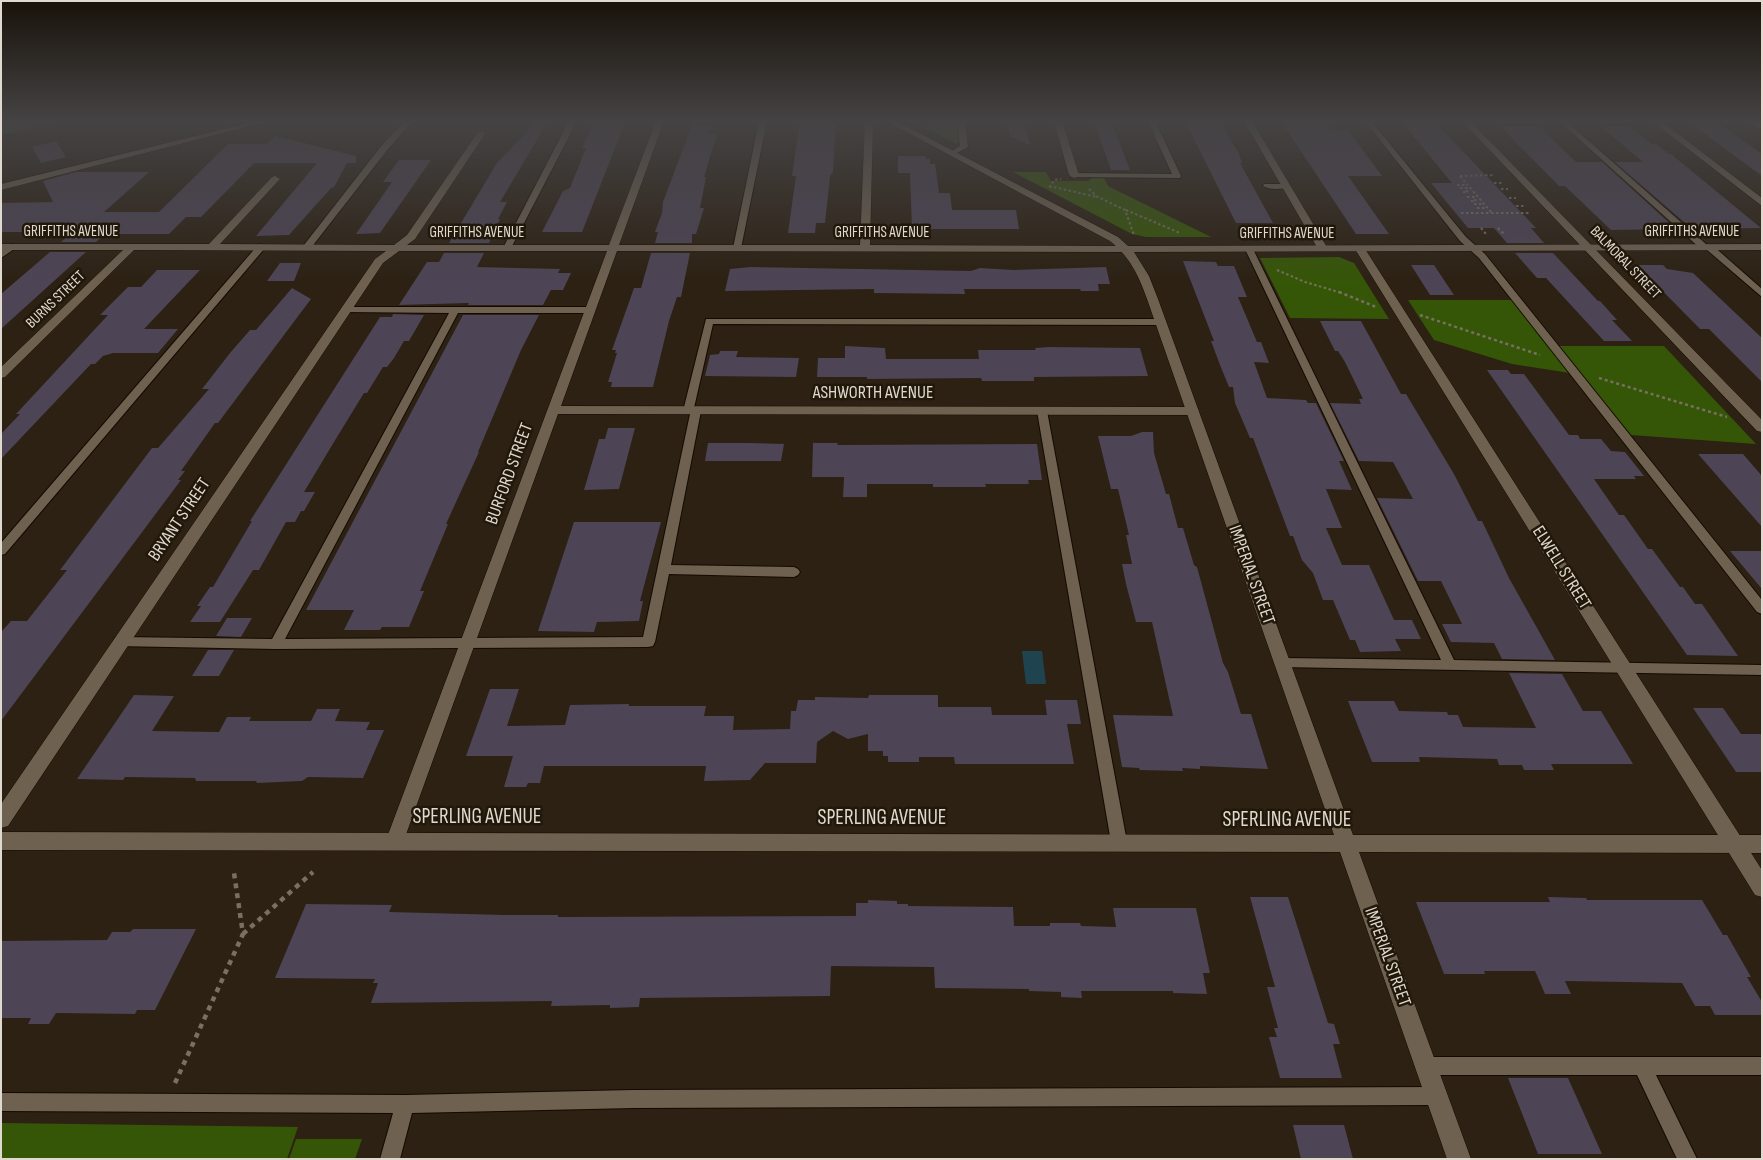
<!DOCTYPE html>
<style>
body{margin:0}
#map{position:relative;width:1763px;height:1160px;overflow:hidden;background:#2c2113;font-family:"Sofia Sans Condensed",sans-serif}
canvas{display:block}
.frame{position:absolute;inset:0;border:2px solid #e0d9d0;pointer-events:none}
</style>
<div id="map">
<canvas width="1763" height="1160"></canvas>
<div class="frame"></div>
</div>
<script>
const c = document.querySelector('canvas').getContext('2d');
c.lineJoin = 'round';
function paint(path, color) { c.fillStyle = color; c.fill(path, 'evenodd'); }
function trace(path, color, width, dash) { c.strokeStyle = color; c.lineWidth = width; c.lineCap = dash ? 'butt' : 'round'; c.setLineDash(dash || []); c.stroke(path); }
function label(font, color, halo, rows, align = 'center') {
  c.font = font + ' "Sofia Sans Condensed",sans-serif'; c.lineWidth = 5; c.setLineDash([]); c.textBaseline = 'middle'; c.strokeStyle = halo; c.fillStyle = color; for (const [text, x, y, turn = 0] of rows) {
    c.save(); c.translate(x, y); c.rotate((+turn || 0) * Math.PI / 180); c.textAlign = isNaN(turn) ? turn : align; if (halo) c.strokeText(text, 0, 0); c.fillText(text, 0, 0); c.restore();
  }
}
paint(new Path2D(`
 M1,121H59L1,135Z
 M912,121H958L961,141L957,144Z
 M1013,172H1046L1051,181H1088L1092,178H1104L1108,186L1211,237H1146L1132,234Z
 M1339,257L1354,263L1389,319L1290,318L1260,258Z
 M1408,300H1512L1570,373L1512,364L1434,340Z
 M1559,346H1664L1756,444L1631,435Z
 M1,1123L298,1127L287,1159H1Z
 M296,1139H362L355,1159H289Z`), '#365607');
paint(new Path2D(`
 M1022,651H1042L1046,684H1026Z`), '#20444f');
paint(new Path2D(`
 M537,121H548L500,202H507L498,219H500L489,243H449L497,163Z
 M595,121H624L622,125H624L582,232H542L563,191L570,188L586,148H582Z
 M800,121H836L833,172L830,176L825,223H816L815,233H788L796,176H792Z
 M1007,121H1024L1030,145L1010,136Z
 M1094,121H1111L1130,170H1111Z
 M1185,121H1220L1239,154L1242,163H1240L1273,223H1236Z
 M1281,121H1325L1332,130H1348L1382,176H1348L1389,234H1356Z
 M1401,121H1434L1536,228H1531L1544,243H1507L1494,228H1468L1431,183H1452Z
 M1696,121H1715L1762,154V176L1693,125Z
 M692,125L710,126L707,134H717L704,177H706L700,208H704L696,234H692V243H655L658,232H655L662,213L663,202Z
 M1501,127H1540L1576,162H1602L1676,229L1611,230L1565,186H1559Z
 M1602,127H1630L1652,144H1656L1669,154H1671L1761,228L1692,229L1615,162H1643Z
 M275,136L356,156V163H347L334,187L331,188L289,235L256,236L317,163H254L201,217H186L169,234H105L96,242H61L73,232H1V203L53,202L43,181L76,172H149L104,212H159L228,144H267Z
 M56,141L66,157L41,163L32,147Z
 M898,156H925L927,159H930V164H935L939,193H950L952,210H1016L1019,229H912L910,173H898Z
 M399,160H431L380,233L356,234L392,182H383Z
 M50,252H86L1,329V294Z
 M444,253H484L477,267L560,269L558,273H571L563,290H551L543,305H468L469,303L399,305L427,262H439Z
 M651,253H690L681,297H677L669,321L653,387H611L612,382H608L617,353H615L616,350H612L634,288H641Z
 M1515,253H1553L1598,301H1600L1617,320H1612L1632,341H1604L1546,278H1537Z
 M1183,261L1216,262L1218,266H1234L1247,297H1238L1257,342H1261L1269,363L1254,362L1267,398L1306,400L1308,403H1316L1344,461H1339L1352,490L1326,489L1342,528H1326L1342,565H1369L1394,620H1412L1421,639H1395L1401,651L1360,652L1355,640H1350L1333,600H1323L1313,573L1302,560L1293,536H1290L1253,438H1250L1235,403L1233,387H1229L1220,365L1211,341H1214Z
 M280,263H301L294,281H267Z
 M1411,265H1434L1454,295H1430Z
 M1637,265H1663L1667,269L1693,273L1762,338V382L1709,329H1700Z
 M750,267L971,271L980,268L1013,270L1106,267L1110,284H1098L1099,291H1081L1080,289H964L965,294L874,293V289L725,291L730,269Z
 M157,270H200L144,329H178L158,353H113L103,356L95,364H91L1,459V434L20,414H16L108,315H100L128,287H141Z
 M292,288L311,299L218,423H215L181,471H185L178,480H181L1,721V632L11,621H27L67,570H60L152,448H158L165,440L209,389H202L230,353L250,330H256Z
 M393,314L424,315L409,341H404L394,358L387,367H383L367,393H364L334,442L304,492H315L304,511H301L295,522H286L259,570H253L220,622H190L201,606H197L210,587H213L252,521H250L380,317H392Z
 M463,315H539L521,350L478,452H479L446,524H448L420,591H424L409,627H382L380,630H344L354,610H306Z
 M1320,321H1361L1401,394H1406L1454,474L1478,521H1482L1509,578L1555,660L1502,659L1494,643L1451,642L1442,624H1462L1441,581H1418L1377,498L1413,499L1393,462L1359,461L1330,403L1361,404L1359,399H1363L1345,362L1338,351H1335Z
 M845,346L885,348L886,359H979L978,350H1036L1035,348L1049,347L1140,348L1148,376L1034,377V381H982L981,378L867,379V377H817L818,358H845Z
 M720,351H738L736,357L799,358L796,377L705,376L710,355L719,354Z
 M1487,370H1508L1511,374H1524L1569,435H1578L1580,439H1601L1611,451L1625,452L1644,476H1634L1636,479H1594L1619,515H1624L1648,549H1652L1680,587H1683L1695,604H1702L1738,656L1687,655Z
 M608,428H635L619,489L584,490L599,439H605Z
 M1142,432H1153L1154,453L1166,494H1169L1178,528H1183L1194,565L1197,567L1223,663L1228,672L1241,714H1251L1268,769L1200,766V769L1182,768L1183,771L1140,770L1139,768L1122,767L1113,715L1173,716L1152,622H1136L1126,584L1122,564H1132L1126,535H1129L1118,489H1111L1098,436H1131Z
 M708,443H750L784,444L781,461H705Z
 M813,443H838L837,445L1037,444L1042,480H1028L1029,484H985L986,487H933V484H867V497H843L844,477H812Z
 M1698,454H1743L1762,476V527Z
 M574,522H661L640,601H643L639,621L597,622L594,632L538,631Z
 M1730,551H1762V589Z
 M227,618H252L241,637L216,636Z
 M208,650H234L219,676H192Z
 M1509,673L1562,674L1583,711H1601L1633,764H1551L1554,770H1524L1522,765H1499L1497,759L1419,757L1420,762H1372L1348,701H1394L1399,711L1447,712L1448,715H1458L1463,727L1536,728Z
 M490,689H519L507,726L565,725L570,705L629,704V706H706L704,716H734L733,730L790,729L791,711H796L798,700H815V697L868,698L869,695H938V707H991L992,715H1047L1045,700H1077L1081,724H1067L1074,764H955L954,757H919V762H888V756H883V751H868V734L848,739L833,731L817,742L816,763H765L750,780L704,781L706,766H544L540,783H528L526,787H504L513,756H466Z
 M134,695L174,696L152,731L219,732L227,717H251L249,721H311L317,709H340L335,721L370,722L366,730H384L363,778L308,777L302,781L257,783L256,781H196L195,778L125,777L123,780L77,779Z
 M1693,708H1723L1741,734H1762V772H1736Z
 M1250,897H1288L1328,1023L1334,1024L1340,1044H1333L1342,1078H1280L1269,1037H1277L1274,1028H1278L1267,987H1275Z
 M1548,897L1586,898L1587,900H1702L1723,935H1727L1751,977H1747L1762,1002V1015H1715L1710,1006H1695L1682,983L1565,981L1571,994H1545L1535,971H1484L1485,974H1444L1416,902H1550Z
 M868,900L897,901V904H908V906L1013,907L1014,926H1050V923H1080L1081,926L1116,927L1113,908H1196L1210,973H1203L1207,994L1173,993V991H1081L1082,998L1061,997V992L1029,991V989L935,988L934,967L831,966L830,996L640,998L639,1007L610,1008V1005L551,1006L552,1001L371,1003L378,983H373L375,979L275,978L306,904L392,905L389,912L505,915H558V917L856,916V903H868Z
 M133,929H196L155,1010H137L135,1014L56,1013L49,1024H28L31,1018H1V941L107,940L112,932H130Z
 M1508,1078H1568L1602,1154H1538Z
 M1293,1125H1344L1353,1159H1301Z`), '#4d4455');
const lane = new Path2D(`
 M405,121H413L388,149L310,249H304V245L382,145Z
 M569,121H577L511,248L504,250L503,248Z
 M759,121H767L741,248L737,251L733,248Z
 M957,121H965L968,147L953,155L949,153L960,146Z
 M1148,121H1155L1181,176L1180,178L1071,177V173H1074L1172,174Z
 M1365,121H1371L1466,237L1485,254L1762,600V614L1757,612L1479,258L1460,241Z
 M1559,121H1566L1707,245H1712L1762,289V297L1706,249H1701Z
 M1746,121H1754L1762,125V130Z
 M1264,184H1286L1290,186C1284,190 1269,190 1263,186Z
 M11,244L14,245V249L1,258V251Z
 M261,244L265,247L264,249L5,554L1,555V543L258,245Z
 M1249,246L1253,249L1454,660L1762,665V675L1278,667L1276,663L1278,659L1283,658L1441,660L1245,249Z
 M345,307H589L594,310L589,313H458L285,639L643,637L690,414L684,413L683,411L706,319H1161L1166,322L1161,325L713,324L694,408L700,409L701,411L671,565L794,567L798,569L800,572L798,575L794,577L669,574L655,642L653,646L648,647L276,649L115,646L113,642L115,638L120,637L272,639L449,313L342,312V308Z
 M1042,408L1047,411L1127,842L1125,847L1119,849L1113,847L1111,842L1037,411Z
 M1426,1057H1762V1075H1656L1697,1159H1677L1637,1075H1426L1420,1072L1417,1066L1420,1060Z
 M1436,1087L1443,1089L1445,1096L1443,1103L1436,1105L633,1108L412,1113L400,1159H380L393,1113L1,1111V1093L405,1095L633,1090Z`);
const street = new Path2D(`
 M656,121H664L619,245H860L865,121H873L870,245L1127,246L1132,249L1127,252L617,251L561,406L1193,407L1199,411L1193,415L558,414L404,840L402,846L395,849L388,846L386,840L607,251H399L383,263L8,826L1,828V804L375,259L386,251L134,250L5,377L1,378V367L123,250H1V244H209L272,177L275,176L280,179L278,181L220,244L394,245L407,235L478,132L481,131L485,134L415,239L407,245H609Z
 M1054,121H1062L1079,175L1077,177L1074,178L1069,175Z
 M1244,121H1252L1328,249L1327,251H1319L1318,249Z
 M1462,121H1470L1762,420V432L1757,431Z
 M1652,121H1661L1762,198V206Z
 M1360,246L1365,249L1762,870V897L1755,895L1355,249Z`);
const secondary = new Path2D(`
 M256,121H269L1,190V184Z
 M886,121H896L1118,237L1128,246L1762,244V250L1134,252L1149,276L1158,299L1353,835H1762V853L1359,852L1471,1159H1447L1340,852L1,850V832L1334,835L1147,299C1139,276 1130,257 1110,241Z`);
trace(lane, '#140a01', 2);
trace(street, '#140a01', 1);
trace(secondary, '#140a01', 1);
trace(new Path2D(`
 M1460,176L1491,212
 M1460,176L1495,175
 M1494,183H1502
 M1457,185H1467
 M1049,186L1097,197
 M1050,188L1054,180L1061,179
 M1460,188H1470
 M1089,189L1096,196L1125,210L1134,235
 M1501,189H1508
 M1463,192H1468L1465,189
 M1467,197H1477
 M1509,198H1516
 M1471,201H1476L1473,197
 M1474,204H1484
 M1516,206H1524
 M1477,208H1487
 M1126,210L1180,233
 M1461,213H1530
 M1481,228L1486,234
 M1498,228L1504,234
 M1277,270L1305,282L1342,293`), '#797064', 2, [2.5, 2.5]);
trace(new Path2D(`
 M1339,292L1376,307
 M1420,315L1540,355
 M1599,378L1727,417`), '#797064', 2.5, [3, 3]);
trace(new Path2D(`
 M243,934L313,872
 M175,1083L243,934L234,873`), '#797064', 4.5, [5, 5]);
paint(lane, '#6e6150');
paint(street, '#6e6150');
paint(secondary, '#6e6150');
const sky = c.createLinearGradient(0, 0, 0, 283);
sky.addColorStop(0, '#18120a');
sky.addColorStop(0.43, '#454344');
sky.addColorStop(1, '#45434400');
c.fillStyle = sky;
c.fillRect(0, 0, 1763, 283);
label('15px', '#e0d9d0', '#221809', [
 ["GRIFFITHS AVENUE",71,232],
 ["GRIFFITHS AVENUE",1692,232],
 ["GRIFFITHS AVENUE",477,233],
 ["GRIFFITHS AVENUE",882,233],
 ["GRIFFITHS AVENUE",1287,234],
 ["BALMORAL STREET",1625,263,46],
 ["BURNS STREET",56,300,-44]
]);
label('18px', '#e0d9d0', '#221809', [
 ["ASHWORTH AVENUE",873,393],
 ["BURFORD STREET",510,474,-70],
 ["BRYANT STREET",180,520,-56],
 ["ELWELL STREET",1561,568,58],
 ["IMPERIAL STREET",1251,575,70],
 ["IMPERIAL STREET",1387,957,70]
]);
label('21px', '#e0d9d0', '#221809', [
 ["SPERLING AVENUE",477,818],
 ["SPERLING AVENUE",882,819],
 ["SPERLING AVENUE",1287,821]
]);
</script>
